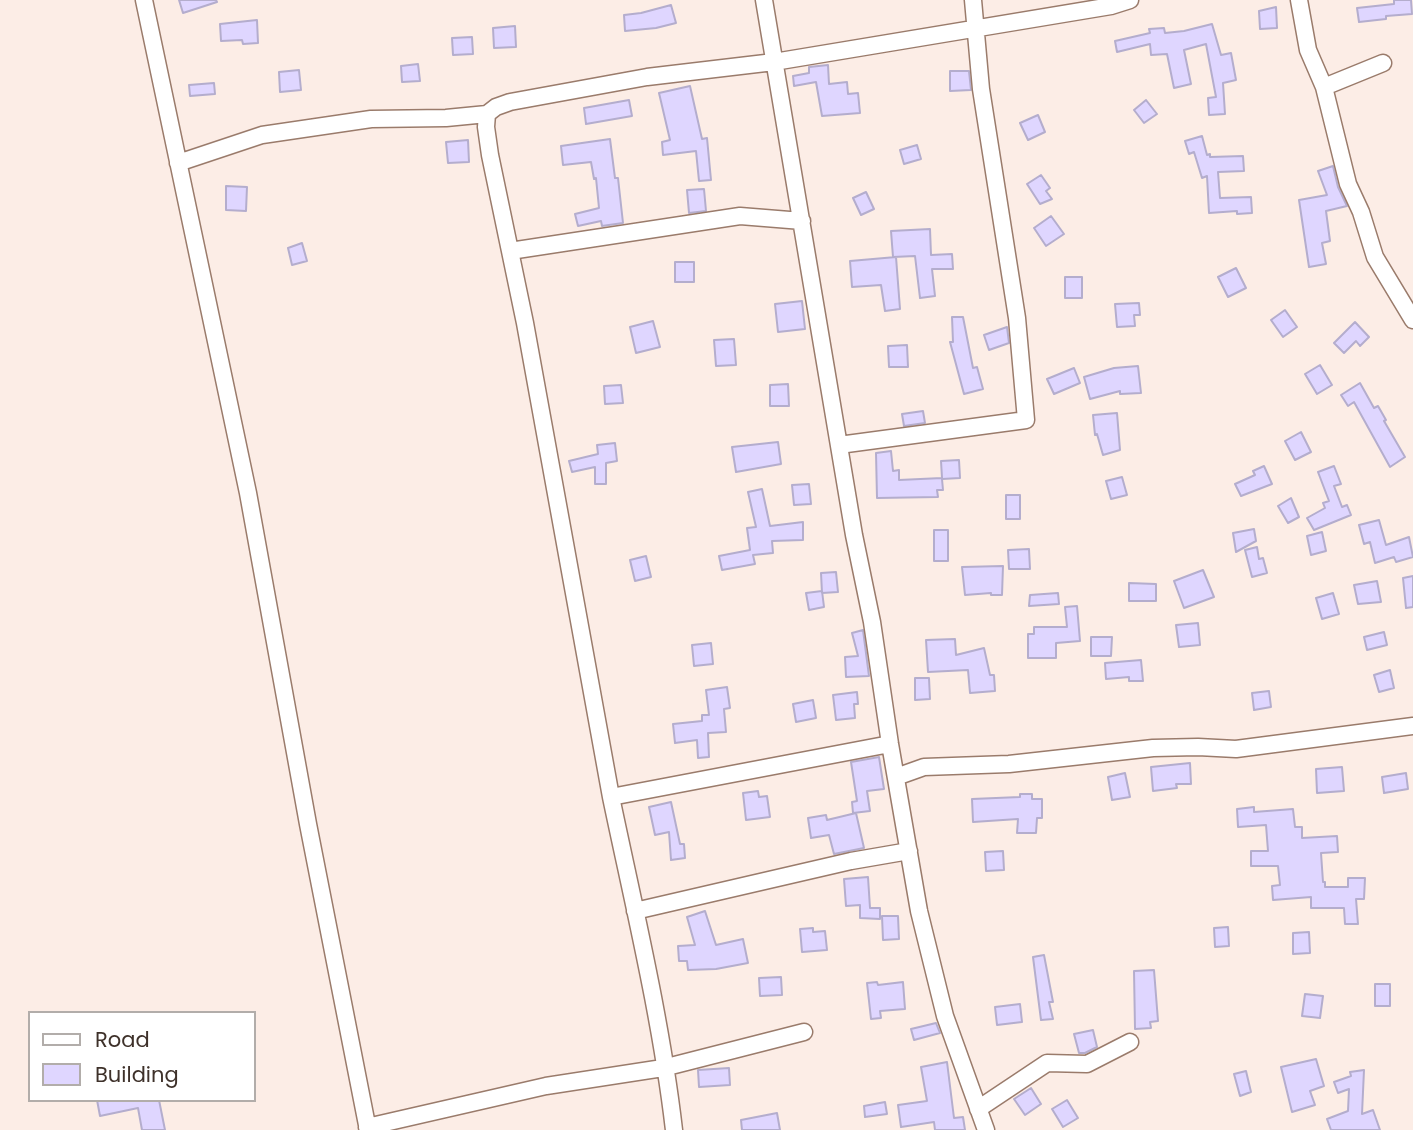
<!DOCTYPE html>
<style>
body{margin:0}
#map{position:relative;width:1413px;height:1130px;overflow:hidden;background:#fcede6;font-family:Poppins,sans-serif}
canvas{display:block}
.legend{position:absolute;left:28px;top:1011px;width:228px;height:91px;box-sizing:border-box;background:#fff;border:2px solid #b2adaa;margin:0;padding:9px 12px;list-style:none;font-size:21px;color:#3e312a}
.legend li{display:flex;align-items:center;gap:14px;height:35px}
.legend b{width:35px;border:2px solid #b2adaa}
</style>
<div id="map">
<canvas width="1413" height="1130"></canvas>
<ul class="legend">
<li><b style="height:9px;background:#fff"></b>Road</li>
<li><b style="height:19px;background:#dfd6ff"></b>Building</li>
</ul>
</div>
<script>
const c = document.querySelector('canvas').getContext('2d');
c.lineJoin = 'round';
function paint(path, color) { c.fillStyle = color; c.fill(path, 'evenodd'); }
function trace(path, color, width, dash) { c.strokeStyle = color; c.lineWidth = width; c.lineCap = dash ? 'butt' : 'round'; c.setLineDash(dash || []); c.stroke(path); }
const building = new Path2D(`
 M179,0H216L217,2L183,13Z
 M1394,0H1411L1412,14L1386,16V19L1359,22L1357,8L1394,4Z
 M671,5L676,23L656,28L625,31L624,15L641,13Z
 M1276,7L1277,28L1260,29L1259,11Z
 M257,20L258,43L243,44L242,40L221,41L220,24Z
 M1212,24L1221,55L1231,53L1236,80L1223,83L1225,114L1209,115L1208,98L1216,97L1206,44L1184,50L1191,84L1174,88L1167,54L1151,55L1150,44L1117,52L1115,41L1150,33L1149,29L1164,28L1165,33L1184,31Z
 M515,26L516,47L494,48L493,28Z
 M472,37L473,54L453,55L452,38Z
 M418,64L420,81L402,82L401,66Z
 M828,65L829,84L847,82L848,94L858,93L860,113L822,116L816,82L794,86L793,76L809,73V67Z
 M299,70L301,90L280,92L279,72Z
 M950,71H969L971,90L950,91Z
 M214,83L215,94L190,96L189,85Z
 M690,86L702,139L707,138L711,180L699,181L696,151L663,155L662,142L670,140L659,93Z
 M629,100L632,116L586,124L584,108Z
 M1146,100L1157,114L1144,123L1134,110Z
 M1038,115L1045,132L1028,140L1020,123Z
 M1202,136L1207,155L1210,154V157L1243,156L1244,171L1218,172L1220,198L1251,197L1252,213L1237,214V211L1209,213L1207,176L1202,178L1194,152L1189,154L1185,141Z
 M610,139L615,178H618L623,223L602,226L601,221L578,226L575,214L599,208L596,178L594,179L591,162L563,165L561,146Z
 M468,140L469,162L448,163L446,142Z
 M917,145L921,159L904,164L900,150Z
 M1333,166L1338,187L1347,206L1326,211L1330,241L1322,243L1326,264L1309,267L1299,200L1327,195L1318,171Z
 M1041,175L1050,188L1046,191L1052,199L1040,204L1027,184Z
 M226,186L247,187L246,211L226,210Z
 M704,189L706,211L689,213L687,190Z
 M866,192L874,209L861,215L853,198Z
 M1051,216L1064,234L1046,246L1034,228Z
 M930,229L931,255L952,254L953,269H932L935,296L920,298L915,256L893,257L891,231Z
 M302,243L307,261L292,265L288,248Z
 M896,257L900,309L885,311L881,285L852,287L850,261Z
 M675,262H694V282H675Z
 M1236,268L1246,288L1228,297L1218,277Z
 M1065,277H1082V298H1065Z
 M802,301L805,329L778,332L775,304Z
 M1139,303L1140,315H1134L1135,326L1117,327L1115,304Z
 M1285,310L1297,327L1283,337L1271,320Z
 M952,317H963L973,368L977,367L983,389L964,394L950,342H953Z
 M653,321L660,347L636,353L630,327Z
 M1355,322L1369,337L1360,346L1356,341L1344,353L1334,343Z
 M1007,327L1009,343L989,350L984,335Z
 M734,339L736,365L716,366L714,340Z
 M907,345L908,367H889L888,346Z
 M1320,365L1332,385L1317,394L1305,374Z
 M1138,366L1141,393L1120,394V391L1090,399L1084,377L1114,368Z
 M1074,368L1080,383L1054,394L1047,379Z
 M1360,383L1374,408L1378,406L1386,420L1384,421L1405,457L1390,467L1354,402L1348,406L1341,395Z
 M788,384L789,406H770V385Z
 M621,385L623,403L605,404L604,386Z
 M923,411L925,423L904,426L902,414Z
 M1117,413L1120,450L1103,455L1097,434L1095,435L1093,415Z
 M1301,432L1311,452L1295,460L1285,441Z
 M778,442L781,464L736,472L732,447Z
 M615,443L617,461L606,463V484H595V467L572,472L569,461L598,454L597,445Z
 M891,451L893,471L899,470V480L942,478L941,461L959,460L960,478L942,479L943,490H937L938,497L877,498L876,453Z
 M1264,466L1272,484L1241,496L1235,484L1255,475L1253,471Z
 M1334,466L1341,484L1334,486L1342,507L1347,505L1351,515L1314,530L1307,518L1325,508L1323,503L1329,501L1318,472Z
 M1122,477L1127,495L1111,499L1106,481Z
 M809,484L811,504L794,505L792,485Z
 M762,489L770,526L803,522V540L772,541L773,553L753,555L755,564L722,570L719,556L750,550L747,528L756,527L748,492Z
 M1006,495H1020V519H1006Z
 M1291,498L1299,517L1288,523L1278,506Z
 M1379,520L1386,545L1409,537L1413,557L1396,562L1394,557L1375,563L1370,542L1364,544L1359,525Z
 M1254,529L1256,541L1236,552L1233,533Z
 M934,530H948V561H934Z
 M1322,532L1326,551L1311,555L1307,536Z
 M1257,547L1259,559L1263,558L1267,573L1252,577L1245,550Z
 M1029,549L1030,569H1009L1008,550Z
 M646,556L651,577L635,581L630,560Z
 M1003,566L1002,595H991V593L965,595L962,567Z
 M1203,570L1214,597L1184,608L1174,581Z
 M836,572L838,592L822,593L821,573Z
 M1413,576V607L1406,608L1403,578Z
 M1377,581L1381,602L1358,604L1354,585Z
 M1129,583L1156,584V601H1129Z
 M822,591L824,607L809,610L806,593Z
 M1058,593L1059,604L1029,606L1030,595Z
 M1333,593L1339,614L1322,619L1316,598Z
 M1077,606L1080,641L1056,643V658H1028V634H1034V627H1067L1065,607Z
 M1198,623L1200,645L1179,647L1176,625Z
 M863,630L869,676L846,677L845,657L858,656L852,633Z
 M1384,632L1387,645L1367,650L1364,637Z
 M1091,637H1112L1111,656H1091Z
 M955,639L956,655L984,648L990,675H994L995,691L970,693L968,670L928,672L926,640Z
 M711,643L713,664L694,666L692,645Z
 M1141,660L1143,681H1129V677L1106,679L1105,663Z
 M1390,670L1394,688L1379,692L1374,675Z
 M915,678H929L930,699L915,700Z
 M727,687L730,708L724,709L726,732L708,733L709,757L698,758L697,740L675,743L673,724L702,721V715H709L706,690Z
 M1269,691L1271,707L1254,710L1252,693Z
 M857,692L858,704H854L855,718L836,720L833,695Z
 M813,700L816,718L796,722L793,704Z
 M879,757L884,789L867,791L870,811L853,813L852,802L857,801L851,762Z
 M1190,763L1191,784H1176L1177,788L1153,791L1151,767Z
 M1342,767L1344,791L1317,793L1316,769Z
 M1125,773L1130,797L1112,800L1108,777Z
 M1406,773L1408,789L1384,793L1382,777Z
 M758,791L759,797L767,796L770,817L746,820L743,793Z
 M1020,794H1032V799H1042V818H1037L1036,833H1017L1018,819L973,822L972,799L1020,797Z
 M671,802L680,844H684L685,858L671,860L669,832L655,835L649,807Z
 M1254,807V812L1293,809L1295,827H1302V838L1337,836L1338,852L1321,853L1323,882H1325V887H1348V878H1365L1364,899H1356L1358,924H1345L1344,908H1311V897L1273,900L1272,886L1280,885L1278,866H1251V851H1268L1266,825L1238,827L1237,809Z
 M856,813L864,848L834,854L829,835L811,838L808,818L826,815L827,820Z
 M1003,851L1004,870L986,871L985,852Z
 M868,877L870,908H880V919L860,918V905L846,906L844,879Z
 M705,911L716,945L743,939L748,963L716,969L688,970L687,961H679L678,946L695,945L687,917Z
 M882,916H898L899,939L883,940Z
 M1228,927L1229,946L1215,947L1214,928Z
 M813,928V932L825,931L827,950L802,952L800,929Z
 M1309,932L1310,953L1293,954V933Z
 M1044,955L1053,1002H1049L1053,1019L1041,1020L1033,957Z
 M1154,970L1158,1021L1150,1022L1151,1028L1135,1029L1134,971Z
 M781,977L782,995L760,996L759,978Z
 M877,982L878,985L903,982L905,1009L880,1011L881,1018L871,1019L867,983Z
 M1375,984H1390V1006H1375Z
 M1305,994L1323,996L1320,1018L1302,1016Z
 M1020,1004L1022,1022L997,1025L995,1007Z
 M936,1023L940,1033L914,1040L911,1029Z
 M1093,1030L1097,1047L1085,1053H1079L1074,1034Z
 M1316,1059L1324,1086L1310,1091L1315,1105L1292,1112L1281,1067Z
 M947,1062L954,1118L963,1117L965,1130H935L934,1122L901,1127L898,1105L927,1101L921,1067Z
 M729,1068L730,1085L699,1087L698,1070Z
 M1364,1070L1362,1114L1373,1110L1380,1130H1331L1327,1119L1348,1111L1349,1089L1338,1093L1334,1082L1351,1076L1350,1072Z
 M1246,1071L1251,1092L1240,1096L1234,1074Z
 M1031,1088L1041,1104L1025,1115L1014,1099Z
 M97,1100H159L165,1130H142L138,1108L100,1116Z
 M1067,1100L1078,1118L1063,1127L1052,1109Z
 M885,1102L887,1114L865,1117L864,1106Z
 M777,1113L780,1130H742L741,1120Z`);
paint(building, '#dfd6ff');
trace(building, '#b4adcd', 2);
const minor = new Path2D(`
 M144,0L248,493L308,824L368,1130
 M764,0L854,535L872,622L890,744L919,911L945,1016L986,1130
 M1299,0L1308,50L1324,87L1348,184L1361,212L1375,257L1413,320
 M1324,87L1383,63
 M178,163L262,135L371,119L446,118L487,114
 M510,251L740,216L802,221
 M839,445L1026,420L1017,318L981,89L973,0
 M896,777L924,767L1009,764L1153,748L1198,747L1236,749L1413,726
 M611,797L890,744
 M635,911L851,861L909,851
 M978,1109L1047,1063L1087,1064L1130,1042
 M367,1127L546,1086L663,1068L804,1032
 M674,1130C661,1018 634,907 611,797L525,323L490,155L486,127L487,114L496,107L510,102L647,77L774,62L1111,6L1130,0`);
trace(minor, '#9a7b6b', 19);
trace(minor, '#fff', 16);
</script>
